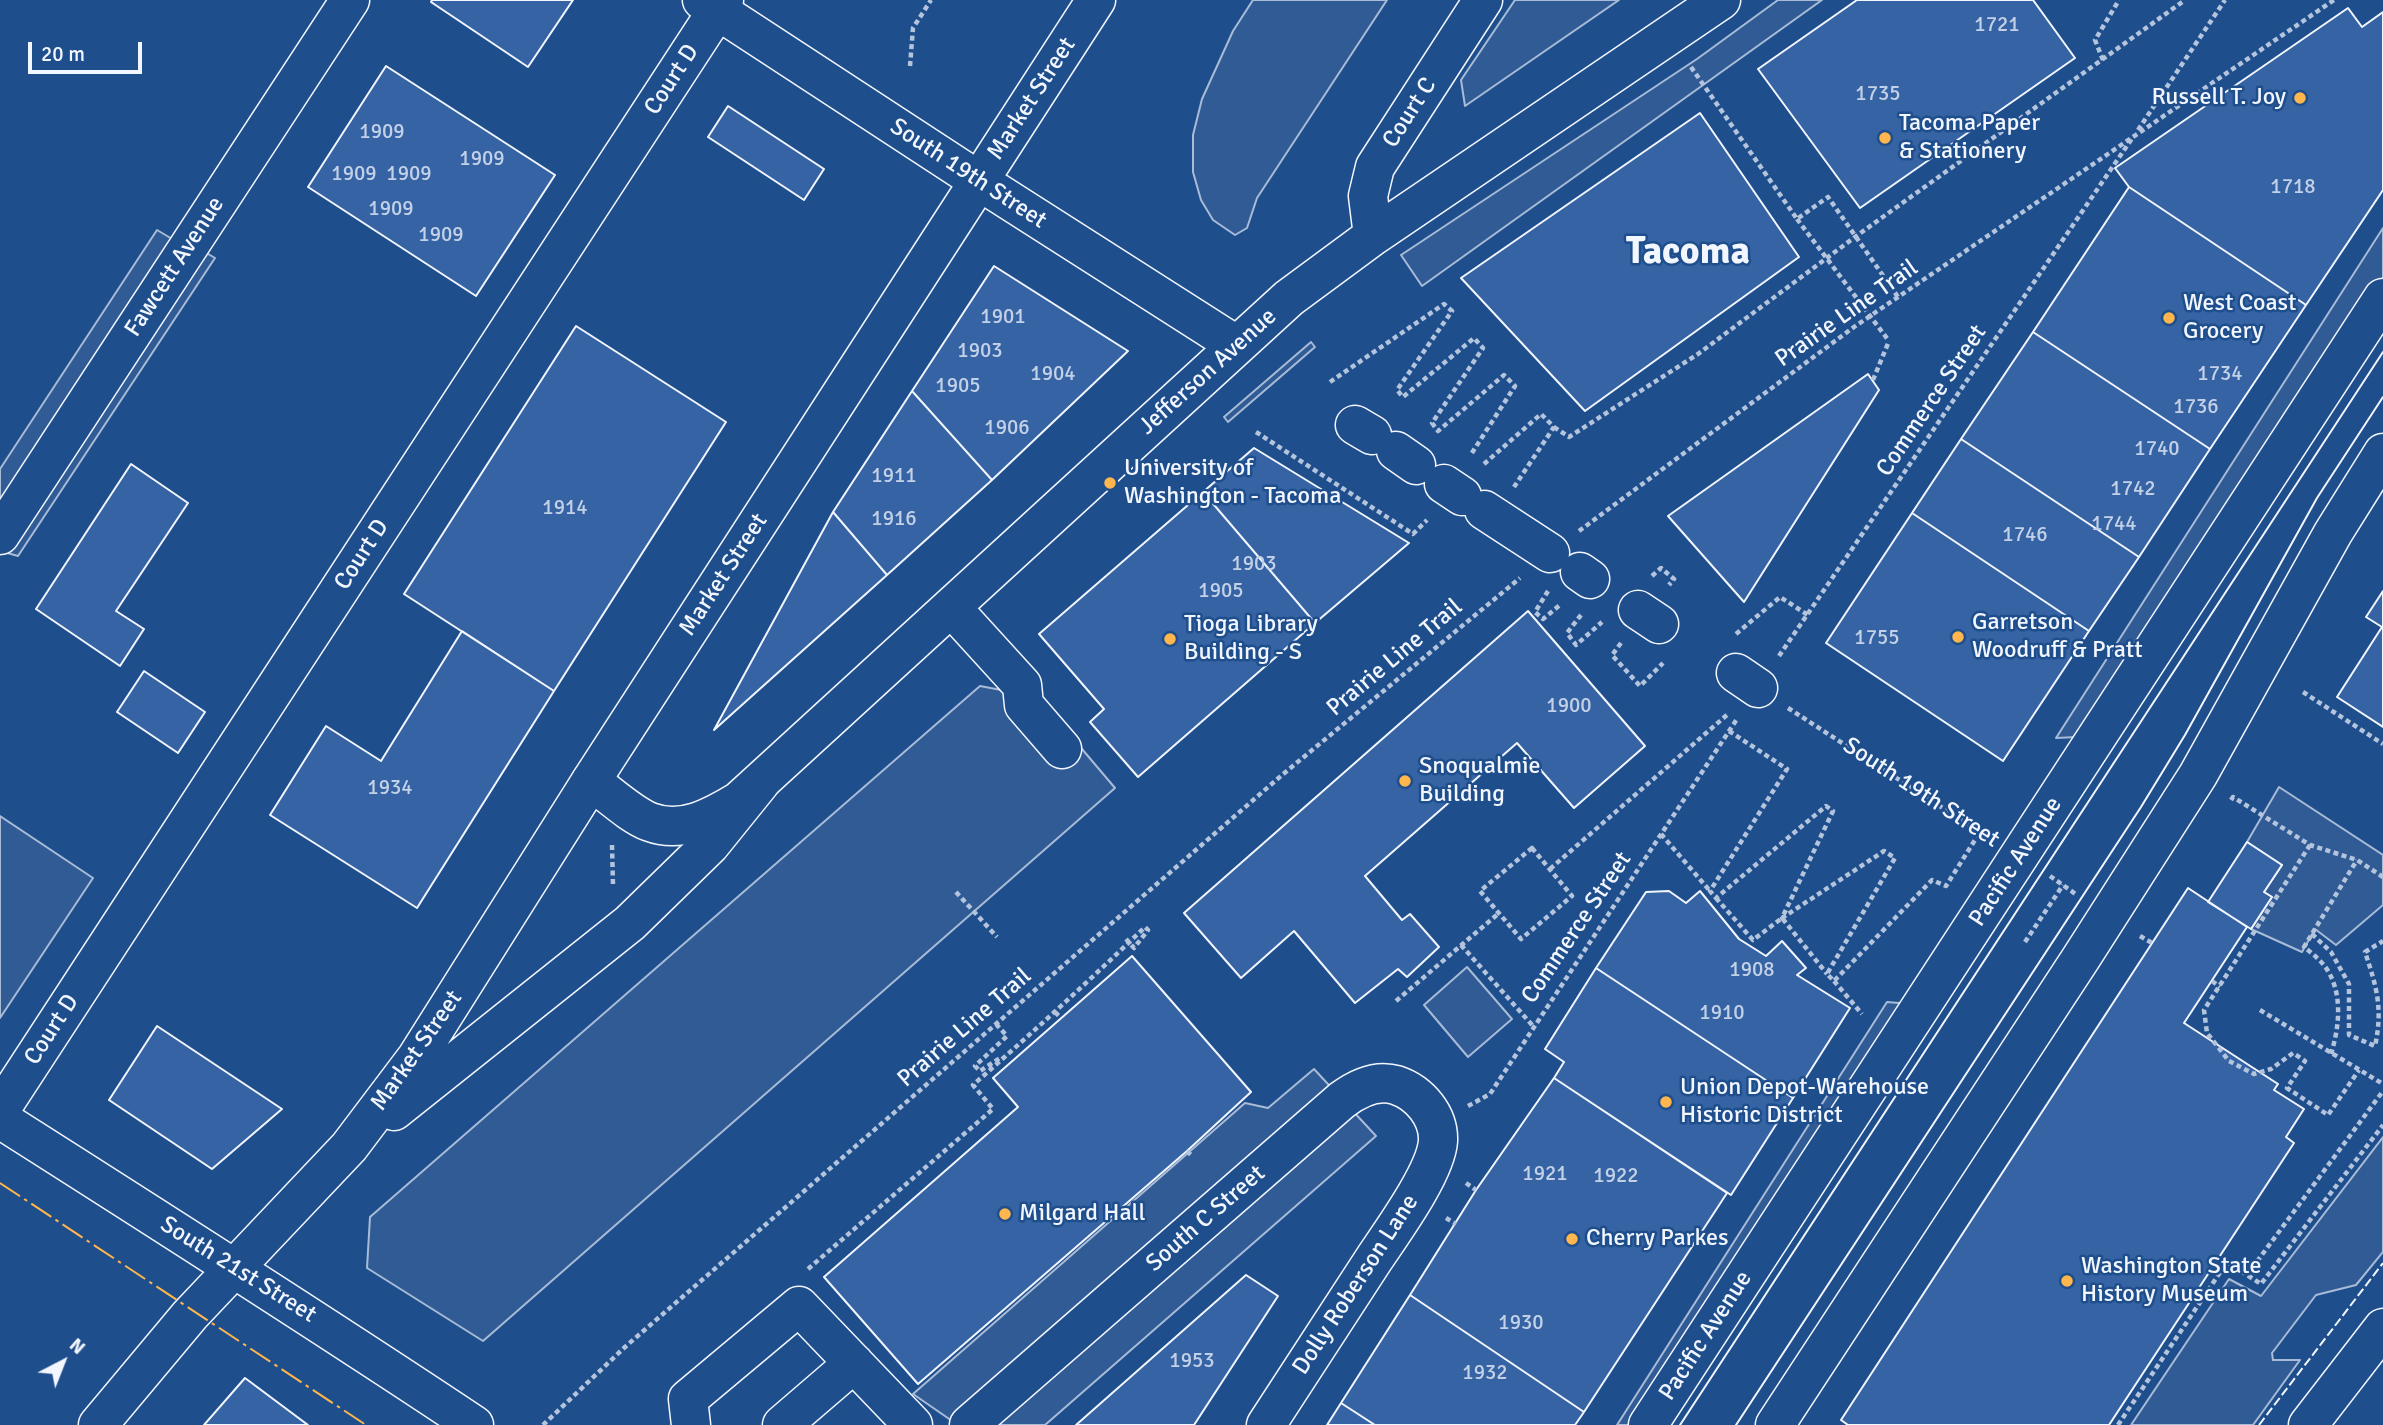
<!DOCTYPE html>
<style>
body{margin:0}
#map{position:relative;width:2383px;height:1425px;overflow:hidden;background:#1f4e8c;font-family:Signika,sans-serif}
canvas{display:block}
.north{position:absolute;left:28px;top:1327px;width:70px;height:70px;-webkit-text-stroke:5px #1f4e8c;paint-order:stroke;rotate:42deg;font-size:19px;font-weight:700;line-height:28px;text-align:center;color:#f2f6ff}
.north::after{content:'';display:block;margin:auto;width:24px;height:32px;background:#f2f6ff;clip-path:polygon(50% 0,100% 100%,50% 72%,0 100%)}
.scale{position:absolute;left:28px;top:42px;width:114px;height:32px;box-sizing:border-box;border:4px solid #f2f6ff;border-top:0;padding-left:9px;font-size:21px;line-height:24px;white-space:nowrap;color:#f2f6ff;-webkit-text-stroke:5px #1f4e8c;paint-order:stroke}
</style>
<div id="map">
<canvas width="2383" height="1425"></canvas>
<div class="north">N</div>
<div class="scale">20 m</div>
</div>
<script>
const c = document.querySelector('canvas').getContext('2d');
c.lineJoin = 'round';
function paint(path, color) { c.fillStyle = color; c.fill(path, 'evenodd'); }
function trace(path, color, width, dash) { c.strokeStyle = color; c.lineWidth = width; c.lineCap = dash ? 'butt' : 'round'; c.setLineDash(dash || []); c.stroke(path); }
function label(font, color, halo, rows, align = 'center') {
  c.font = font + ' Signika,sans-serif'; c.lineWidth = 5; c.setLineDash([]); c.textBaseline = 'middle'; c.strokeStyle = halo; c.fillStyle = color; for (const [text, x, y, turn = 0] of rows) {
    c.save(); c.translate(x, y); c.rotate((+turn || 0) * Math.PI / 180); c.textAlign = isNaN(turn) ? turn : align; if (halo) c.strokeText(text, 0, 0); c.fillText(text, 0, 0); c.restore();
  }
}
const built = new Path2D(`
 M1253,0H1387L1257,198L1247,228L1235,235L1213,220L1201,200L1193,172V135L1202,99L1233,31Z
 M1515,0H1619L1465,106L1461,80Z
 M1778,0H1822L1422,286L1401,255L1697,59Z
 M2383,228V298L2098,736L2056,738Z
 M157,230L174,240L0,508V469Z
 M198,248L215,258L18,556L0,551Z
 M1311,342L1315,347L1228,422L1224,417Z
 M980,686L1038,697L1115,788L483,1341L367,1268L370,1217Z
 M2279,787L2383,855V905L2336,945L2315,929L2302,952L2251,929L2272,897L2264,892L2282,865L2247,842Z
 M0,816L93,878L0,1018Z
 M1467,967L1512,1019L1468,1057L1424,1005Z
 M1887,1002L1923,1005L1648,1425H1617Z
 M1314,1069L1376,1136L1045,1425H958L913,1394L1245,1103L1268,1108Z
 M2383,1137V1252L2356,1285L2316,1295L2272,1353L2273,1360H2300L2253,1425H2131L2229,1279L2261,1296Z`);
paint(built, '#305b95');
trace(built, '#a8bbd7', 2);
const building = new Path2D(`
 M432,0H573L528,67L431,2Z
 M1857,0H2033L2075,58L1860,208L1758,69Z
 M2348,8L2362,27L2383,12V190L2306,305L2129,187L2115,168Z
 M386,66L555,175L476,296L308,187Z
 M728,106L824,169L804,200L708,137Z
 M1700,113L1799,257L1585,411L1461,278Z
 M2129,187L2306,305L2210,449L2033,332Z
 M994,266L1128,351L992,480L912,391Z
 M576,326L726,422L554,691L404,594Z
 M2033,332L2210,449L2139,557L1961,439Z
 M1868,374L1879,390L1744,602L1668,516Z
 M912,391L992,480L887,575L833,512Z
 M1961,439L2139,557L2089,631L1912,513Z
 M1254,448L1409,543L1315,623L1203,492Z
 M131,464L188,503L116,611L144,629L120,666L36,609Z
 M1203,492L1315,623L1138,777L1090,722L1104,709L1039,634Z
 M833,512L887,575L714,730Z
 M1912,513L2089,631L2003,761L1826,643Z
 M2383,591V727L2337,697L2382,627L2366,617Z
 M1528,611L1645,746L1574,808L1517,743L1365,876L1402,920L1410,914L1439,947L1407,977L1398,969L1355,1003L1294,931L1241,978L1184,913Z
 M462,631L554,691L417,908L270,815L326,726L381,761Z
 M144,671L205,712L178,753L117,712Z
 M2247,842L2282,865L2264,892L2272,897L2251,929L2208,902Z
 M2188,888L2247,927L2184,1023L2278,1084L2274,1090L2304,1109L2286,1137L2294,1143L2109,1425H1848L1841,1420Z
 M1669,891L1686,903L1700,891L1739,939L1766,956L1782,941L1806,968L1797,975L1850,1008L1793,1098L1596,968L1646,892Z
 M1132,956L1251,1092L1187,1151L918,1384L824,1277L1018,1107L993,1078Z
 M1596,968L1793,1098L1731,1195L1554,1078L1564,1062L1545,1049Z
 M157,1026L282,1109L212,1169L109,1100Z
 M1554,1078L1727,1193L1584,1412L1410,1295L1476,1190Z
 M1246,1275L1278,1296L1194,1425H1076Z
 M1410,1295L1584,1412L1575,1425H1375L1341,1403Z
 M245,1378L308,1425H204Z
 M1341,1403L1375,1425H1327Z`);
paint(building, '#3563a3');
trace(building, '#f2f6ff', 2);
const minor = new Path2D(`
 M1096,0L979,181L1236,345
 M1373,236L1368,196L1375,167L1483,0
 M1355,425L1372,435
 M1396,451L1416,465
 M1444,484L1462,496
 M1484,510L1550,553
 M0,535L350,0
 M1580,572L1590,579
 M951,607L1022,685L1024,705L1062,749
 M1638,610L1659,624
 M1736,673L1758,688
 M591,781C608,793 631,815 650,822C682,834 713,817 739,801L1289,298L1373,236L1721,0
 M0,1110L724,0
 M691,1425L688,1399L799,1306L913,1425
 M782,1425L854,1363
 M969,1425L1342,1100C1358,1088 1376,1079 1396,1085C1420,1093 1439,1116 1438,1141C1436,1172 1392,1232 1374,1259C1338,1314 1302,1369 1266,1425`);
const major = new Path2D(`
 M394,1111L630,923L710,845L760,783
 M0,1119C159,1220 318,1321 474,1425
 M98,1425L190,1315L349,1147L417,1057L591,781L979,181L702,0
 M1648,1425L2383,298
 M1775,1425L2081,958L2198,775L2333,533L2383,453`);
const highway = new Path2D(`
 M2308,1425L2383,1328`);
trace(minor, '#f2f6ff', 41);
trace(major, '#f2f6ff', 41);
trace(highway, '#f2f6ff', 41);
trace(new Path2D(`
 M2103,60L2095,40L2119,0
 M910,66L913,28L931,0
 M1691,67L1797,219L1828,197L1898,297
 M2138,130L2225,0
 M1873,380L1889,341
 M1330,382L1444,304L1452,311L1397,390L1403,397L1474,338L1483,348L1432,423L1438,431L1504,375L1515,386L1470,456
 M1554,427L1569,437L1698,354L1855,237L2185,0
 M1256,432L1413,534L1427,520
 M1484,464L1541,414L1554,427L1514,487
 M1579,531L1854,327L2334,0
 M1652,576L1661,568L1674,579L1669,585
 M1548,591L1535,612L1543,619L1560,605
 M1581,615L1567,633L1576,645L1602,622
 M1736,634L1780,597L1808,615
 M1621,643L1612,655L1640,686L1663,663
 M1779,656L2133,137
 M2303,692L2383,744
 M1788,708L1980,832
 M1729,731L1787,769L1710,891L1716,898L1826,806L1833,811L1782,918L1884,851L1895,858L1827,974L1834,981L1932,880L1946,886L1980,832
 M2231,800L2233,797L2310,845L2357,860L2383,877
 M1661,834L1710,891
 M612,845L613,885
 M2310,845L2204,1010L2207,1033L2229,1061L2254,1074L2271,1069L2293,1053L2305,1061L2287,1088L2328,1115L2359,1070
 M1532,848L1572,896L1521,939L1480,891Z
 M1550,869L1728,714
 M2050,876L2077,895
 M956,892L997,937
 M1716,898L1753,940L1782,918L1827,974
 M2312,934L2331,952L2349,984V1035L2375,1046C2383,1009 2377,988 2365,952L2383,941
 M2140,936L2152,943
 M2025,942L2063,885
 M1461,945L1533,1026
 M1834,981L1862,1014
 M2212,981L2220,987
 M1396,1001L1499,913
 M2260,1010L2383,1084
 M1055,1012L1061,1018
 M996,1024L1007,1036L975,1066L980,1071L1000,1058
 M2331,1054C2339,1028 2343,996 2328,971C2322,961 2313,954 2304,947L2357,860
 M1468,1106L1490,1094L1737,719
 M1187,1151L1191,1155
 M1466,1183L1476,1190
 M1446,1218L1456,1224
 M808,1269L993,1109L973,1085C1032,1033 1089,981 1145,927L1148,930L1134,948L1126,939
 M2247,1275L2383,1091
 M543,1425L625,1347L1282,775L1520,578
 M2118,1425L2227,1262L2261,1284L2383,1125`), '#b3c4dc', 4.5, [5, 3.5]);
trace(minor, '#1f4e8c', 38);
trace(major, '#1f4e8c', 38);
trace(highway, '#1f4e8c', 38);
trace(new Path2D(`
 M1680,1425L2383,352
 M1736,1425L2141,807L2185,735L2317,498L2383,397`), '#f2f6ff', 2);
trace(new Path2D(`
 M1797,219L1889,341`), '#b3c4dc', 4.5, [5, 3.5]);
trace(new Path2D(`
 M2259,1425L2383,1263`), '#f2f6ff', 2, [9, 3.5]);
trace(new Path2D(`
 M0,1183L366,1425`), '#ffb74d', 2, [24, 5, 3.5, 5]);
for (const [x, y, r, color] of [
 [2300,98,7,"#ffb74d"],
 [1885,138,7,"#ffb74d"],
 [2169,318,7,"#ffb74d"],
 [1110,483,7,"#ffb74d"],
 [1958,637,7,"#ffb74d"],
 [1170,639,7,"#ffb74d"],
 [1405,781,7,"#ffb74d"],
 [1666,1102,7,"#ffb74d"],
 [1005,1214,7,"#ffb74d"],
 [1572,1239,7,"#ffb74d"],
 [2067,1281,7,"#ffb74d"]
]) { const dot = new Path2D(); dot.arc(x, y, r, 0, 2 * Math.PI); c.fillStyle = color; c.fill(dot); trace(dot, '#1f4e8c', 2.5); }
label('21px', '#c3d1e8', null, [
 ["1721",1997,25],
 ["1735",1878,94],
 ["1909",382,132],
 ["1909",482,159],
 ["1909",354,174],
 ["1909",409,174],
 ["1718",2293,187],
 ["1909",391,209],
 ["1909",441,235],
 ["1901",1003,317],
 ["1903",980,351],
 ["1904",1053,374],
 ["1734",2220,374],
 ["1905",958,386],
 ["1736",2196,407],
 ["1906",1007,428],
 ["1740",2157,449],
 ["1911",894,476],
 ["1742",2133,489],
 ["1914",565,508],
 ["1916",894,519],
 ["1744",2114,524],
 ["1746",2025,535],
 ["1903",1254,564],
 ["1905",1221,591],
 ["1755",1877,638],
 ["1900",1569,706],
 ["1934",390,788],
 ["1908",1752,970],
 ["1910",1722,1013],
 ["1921",1545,1174],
 ["1922",1616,1176],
 ["1930",1521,1323],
 ["1953",1192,1361],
 ["1932",1485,1373]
]);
label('24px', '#f2f6ff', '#1f4e8c', [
 ["Court D",672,80,-57],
 ["Market Street",1032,99,-57],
 ["Court C",1410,113,-57],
 ["South 19th Street",968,174,33],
 ["Fawcett Avenue",175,267,-57],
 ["Prairie Line Trail",1847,314,-35],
 ["Jefferson Avenue",1208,372,-42],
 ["Commerce Street",1932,401,-56],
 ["Court D",362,555,-57],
 ["Market Street",724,575,-57],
 ["Prairie Line Trail",1395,658,-40],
 ["South 19th Street",1921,793,33],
 ["Pacific Avenue",2016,862,-57],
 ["Commerce Street",1577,928,-56],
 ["Prairie Line Trail",965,1028,-41],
 ["Court D",52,1030,-57],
 ["Market Street",417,1051,-55],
 ["South C Street",1206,1219,-41],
 ["South 21st Street",238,1270,32],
 ["Dolly Roberson Lane",1356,1285,-57],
 ["Pacific Avenue",1706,1336,-57]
]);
label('24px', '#f2f6ff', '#1f4e8c', [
 ["Russell T. Joy",2286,98,"right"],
 ["Tacoma Paper",1899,124],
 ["& Stationery",1899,152],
 ["West Coast",2183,304],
 ["Grocery",2183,332],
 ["University of",1124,469],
 ["Washington - Tacoma",1124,497],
 ["Garretson",1972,623],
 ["Woodruff & Pratt",1972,651],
 ["Tioga Library",1184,625],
 ["Building - S",1184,653],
 ["Snoqualmie",1419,767],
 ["Building",1419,795],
 ["Union Depot-Warehouse",1680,1088],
 ["Historic District",1680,1116],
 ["Milgard Hall",1019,1214],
 ["Cherry Parkes",1586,1239],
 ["Washington State",2081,1267],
 ["History Museum",2081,1295]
], 'left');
label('bold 38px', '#f2f6ff', '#1f4e8c', [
 ["Tacoma",1688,253]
]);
</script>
